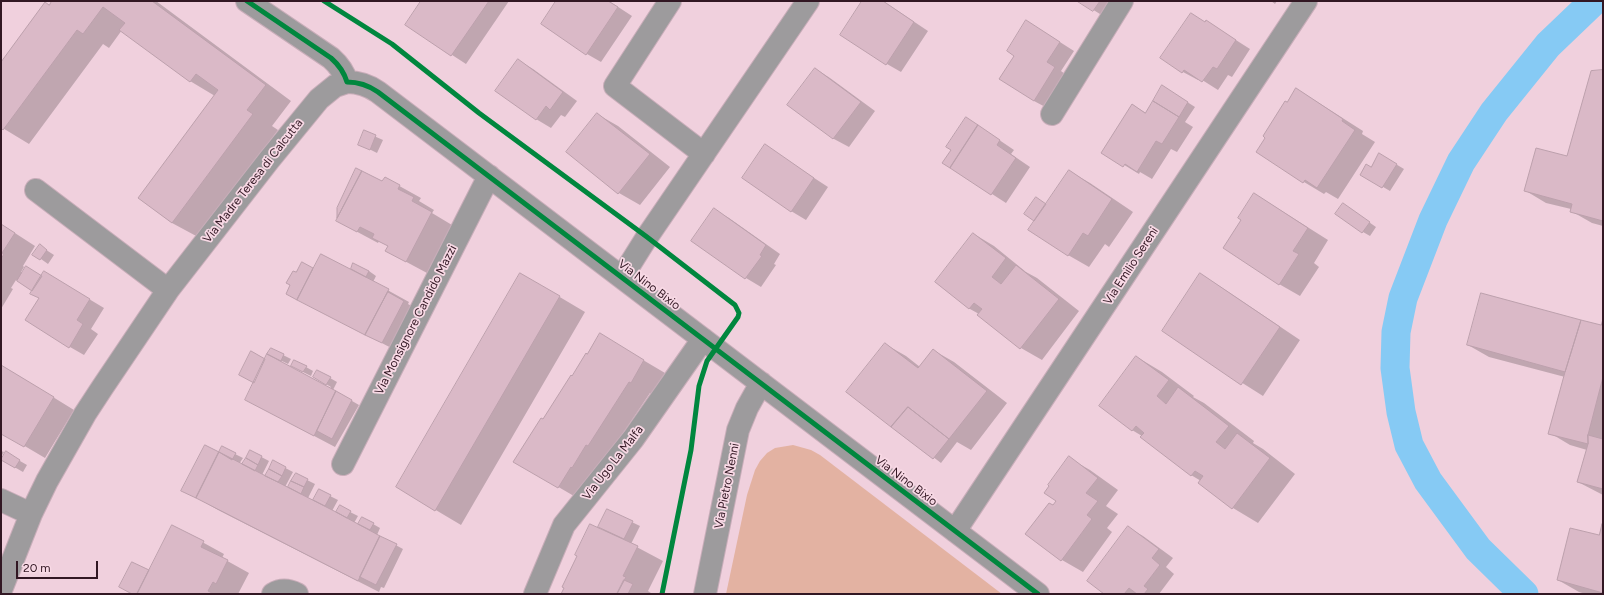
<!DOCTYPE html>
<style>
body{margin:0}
#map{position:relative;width:1604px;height:595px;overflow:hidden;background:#f0d0dd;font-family:Figtree,sans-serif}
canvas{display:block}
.frame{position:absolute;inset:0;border:2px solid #321723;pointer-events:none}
.scale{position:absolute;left:16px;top:561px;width:82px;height:18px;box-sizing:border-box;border:2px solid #321723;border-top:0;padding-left:5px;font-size:12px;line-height:14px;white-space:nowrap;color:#321723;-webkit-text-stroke:3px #f8d9e5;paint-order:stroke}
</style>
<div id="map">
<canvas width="1604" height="595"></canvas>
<div class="frame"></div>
<div class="scale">20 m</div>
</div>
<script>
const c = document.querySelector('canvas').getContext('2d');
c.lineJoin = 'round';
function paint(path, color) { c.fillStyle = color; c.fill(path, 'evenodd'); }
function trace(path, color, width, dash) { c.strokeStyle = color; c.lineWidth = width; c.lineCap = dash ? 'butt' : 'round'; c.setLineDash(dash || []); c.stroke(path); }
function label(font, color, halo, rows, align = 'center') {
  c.font = font + ' Figtree,sans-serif'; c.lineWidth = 3.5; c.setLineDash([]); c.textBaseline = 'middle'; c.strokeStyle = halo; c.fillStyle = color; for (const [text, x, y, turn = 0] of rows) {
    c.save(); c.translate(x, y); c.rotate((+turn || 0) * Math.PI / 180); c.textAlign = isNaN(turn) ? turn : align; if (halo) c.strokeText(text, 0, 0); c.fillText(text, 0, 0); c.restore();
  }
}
paint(new Path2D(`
 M793,445L811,450L820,455L1002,594H726L747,495L755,470L760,461L767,453L775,448Z`), '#e3b2a2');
paint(new Path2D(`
 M53,1H156L291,101L272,126L278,130L198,237L172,223L139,198L215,96L190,81L122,30L109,48L103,44L29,144L1,127V64Z
 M422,1H509L466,64L406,25Z
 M557,1H609L632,16L601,62L587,54Z
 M864,1H883L928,31L901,72L887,64Z
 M1079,1H1119L1108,19Z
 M1271,1H1277L1275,4Z
 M1206,21L1250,49L1232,77L1228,75L1218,90L1199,78L1198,80L1183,72L1162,57Z
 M1041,30L1074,51L1061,71L1069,77L1049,109L1034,101Z
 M518,60L533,69L577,101L565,117L561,115L551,128L536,119Z
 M816,69L830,78L875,111L849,147L834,139L789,105Z
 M1603,71V226L1592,223L1571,211V209L1546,203L1526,191L1568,158L1592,72Z
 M1297,89L1363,131L1362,134L1375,142L1338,199L1326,192L1324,194L1304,182L1266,137Z
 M1170,91L1195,107L1185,122L1193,127L1177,152L1171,149L1152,179L1140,172L1139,174L1103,152L1133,105L1146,113Z
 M597,114L618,126L670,167L640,205L619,193L567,152Z
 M986,131L1014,150L1011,154L1030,167L1006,203L944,163L952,150Z
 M365,132L383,140L377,153L367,148Z
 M765,146L828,187L806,220L791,211Z
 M1379,154L1404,169L1390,191L1361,174L1371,168Z
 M1069,171L1090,183L1133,212L1109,247L1105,244L1089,267L1068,255L1036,221L1026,214L1042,203L1051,206Z
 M361,172L383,183L385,178L421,198L419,201L434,210L432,213L452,225L427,273L386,251L389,246L379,241L378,243L337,221L338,208Z
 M1255,194L1328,240L1314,263L1319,267L1300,296L1279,284L1242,220Z
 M1350,209L1376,227L1370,236L1363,232Z
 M714,210L729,218L780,254L774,264L776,265L761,287L746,278L693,241Z
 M1,224L35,246L23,266L24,267L21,272L59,281L104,308L91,329L98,334L84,355L70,347L34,290L16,280L11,288L13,289L1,309Z
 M974,234L994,246L1026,272L1037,278L1079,311L1042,360L1021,348L978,315L979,314L970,309L936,282Z
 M40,246L54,255L48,264L34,254Z
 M302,264L314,270L359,275L360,273L369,271L376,276L373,282L409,302L408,304L418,310L397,351L294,297L297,274Z
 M521,274L585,312L461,525L397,487Z
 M1200,275L1221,287L1300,340L1263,396L1198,355Z
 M1603,323V495L1578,482L1587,450L1570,445L1550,433L1565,377L1489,357L1468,345L1602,326Z
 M885,344L906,356L920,367L933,350L954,362L1007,403L971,450L957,442L941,463L848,392Z
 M621,347L665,373L652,394L650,393L579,499L514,461L572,377Z
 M271,349L291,359L288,364L282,361L281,362L330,389L331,387L314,377L330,378L337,382L333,390L359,405L335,447L246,400Z
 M1137,357L1162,372L1194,396L1193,397L1204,403L1254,441L1253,443L1263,449L1295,474L1258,523L1233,508L1201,481L1191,475L1142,436L1132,430Z
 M1,365L74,410L45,458L1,432Z
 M306,367L313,371L311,376L299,370Z
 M1,451L4,452L1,457Z
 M250,451L269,461L262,475L266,477L274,462L293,472L285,487L289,489L296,474L307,480L315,484L308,498L313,501L319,490L330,496L338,500L332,511L337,513L350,512L358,516L354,523L359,525L362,518L373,524L380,528L377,535L403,549L384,588L381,587L379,592L218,510L192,495L220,454H235L243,458L239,464L243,465Z
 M6,453L27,465L23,472L2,460Z
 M1069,458L1090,470L1118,490L1106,506L1118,514L1107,528L1112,532L1083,572L1062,560L1053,506L1057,501Z
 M607,510L640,526L631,544L663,561L648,591L651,593L650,594H562L604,531Z
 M1603,524V594H1586L1579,592L1558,580L1600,536Z
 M173,526L224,554L222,558L249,573L238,594H134L133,563L149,571Z
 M1129,528L1143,536L1173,558L1166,567L1174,574L1159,594H1105Z`), '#0003');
trace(new Path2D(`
 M1524,594L1478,549L1428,481L1409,445L1401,412L1395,368L1396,332L1403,298L1433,220L1461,162L1494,112L1548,45L1594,1`), '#86caf4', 29);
const building = new Path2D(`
 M52,1H152L266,85L247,110L253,114L172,223L138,198L218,90L196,74L190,82L119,30L125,23L103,7L83,34L77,30L3,130L1,128V62L45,2L49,5Z
 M421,1H489L451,56L405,25Z
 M556,1H608L618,7L586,55L541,24Z
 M862,1H883L914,22L886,65L840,35Z
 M1077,1H1100L1093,11Z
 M1191,13L1205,22L1206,20L1236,40L1217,69L1213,67L1202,82L1184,70L1182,73L1160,58Z
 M1026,20L1060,42L1047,62L1055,67L1034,101L999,79L1014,56L1007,51Z
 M518,59L563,92L550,110L546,106L536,120L495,91Z
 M815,68L861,102L833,139L787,105Z
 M1603,70L1602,174L1603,221L1570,212L1572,204L1524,191L1536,148L1567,156L1591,71Z
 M1162,85L1188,102L1179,117L1153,101Z
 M1296,88L1343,119L1342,121L1355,130L1317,188L1305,180L1303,183L1256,152L1265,138L1263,136L1285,101L1287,102Z
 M1153,101L1179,117L1162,144L1156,141L1137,172L1125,164L1123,167L1101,153L1132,104L1145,113Z
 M597,113L650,154L618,194L566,152Z
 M966,117L978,125L950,168L942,163L951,150L946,147Z
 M978,125L1000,140L997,145L1016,158L991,195L950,168Z
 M364,130L376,135L370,150L358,145Z
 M765,144L814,178L791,212L742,178Z
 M1379,153L1397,164L1382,188L1360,175L1366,164L1371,167Z
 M356,168L362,171L337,218V208Z
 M1069,170L1112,199L1088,236L1083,233L1068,256L1028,230Z
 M362,171L382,181L385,177L400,185L398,189L414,197L412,201L432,212L406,262L385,251L388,246L372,238L374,234L360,227L357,232L336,221Z
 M1254,193L1308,228L1293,251L1299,254L1279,285L1223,248L1241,220L1238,218Z
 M1036,197L1046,204L1034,221L1024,214Z
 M1343,203L1370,222L1362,233L1335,214Z
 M714,208L766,245L760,255L762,256L745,279L691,241Z
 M1,224L15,233L2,253L4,254L1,259Z
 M973,233L1006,258L992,277L1001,284L1016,265L1059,299L1020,349L977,315L982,309L974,303L969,309L935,282Z
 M40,244L47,250L40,260L32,255Z
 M321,254L389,289L365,335L297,300Z
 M302,262L313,268L297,300L286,294L290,285L286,283L293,271L296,272Z
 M353,263L369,271L366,277L351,269Z
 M26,266L42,276L32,291L17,281Z
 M44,271L90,299L77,320L83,324L69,348L25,320L39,298L30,294Z
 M520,273L560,296L435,511L396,487Z
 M1200,273L1280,327L1241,385L1162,331Z
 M388,292L404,301L382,343L365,335Z
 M1481,293L1581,320L1565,372L1467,345Z
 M1603,319V377L1588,435V444L1548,434L1565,372L1581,320L1601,325Z
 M600,333L644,360L631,383L629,382L588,446L586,445L572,468L571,467L558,488L513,462L541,418L543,419L571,375L572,376L586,353L587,354Z
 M885,343L918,368L933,349L987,391L949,439L908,407L891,427L846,392Z
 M271,348L284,354L281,361L267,354Z
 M251,351L265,359L254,383L239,375Z
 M267,354L336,391L314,436L245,400Z
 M1136,356L1169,380L1157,396L1166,404L1178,387L1229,426L1216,442L1225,449L1237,433L1270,458L1232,509L1198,483L1203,476L1195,471L1191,476L1140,437L1144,433L1136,426L1132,431L1099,406Z
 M294,360L307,366L303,372L291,366Z
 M1,365L54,397L24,447L1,434Z
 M317,370L331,377L326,385L313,377Z
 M336,391L352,400L332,439L317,431Z
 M908,407L949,439L933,459L891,427Z
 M1588,435L1603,439V489L1577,482L1588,444Z
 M205,445L219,452L196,498L181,491Z
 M222,446L236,453L232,460L219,452Z
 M250,450L262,456L258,465L246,458Z
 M6,451L20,460L15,468L1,460Z
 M219,452L336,512L380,536L358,581L196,498Z
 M1069,456L1098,478L1086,493L1098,501L1087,515L1092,519L1061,561L1025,534L1049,503L1053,505L1056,501L1044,493L1049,486L1048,485Z
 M246,458L258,465L255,471L242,464Z
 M273,460L286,467L282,476L269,469Z
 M269,469L282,476L278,482L265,476Z
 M296,473L308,479L304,487L291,481Z
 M291,481L304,487L301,494L288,487Z
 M319,489L331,495L325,506L313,500Z
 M340,505L351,511L347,518L336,512Z
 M607,509L633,521L624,539L598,527Z
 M362,517L374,523L370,530L358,524Z
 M590,524L638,546L623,576L626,577L617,594H561L564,588L562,587L577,556L575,555Z
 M1602,524L1603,593L1557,580L1570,528L1599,535Z
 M172,525L204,541L201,547L228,560L216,584L213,582L208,591L214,594H137Z
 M1128,526L1159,549L1152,558L1160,565L1144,586L1148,589L1144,594H1137L1129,588L1124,594H1104L1087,581Z
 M380,536L397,544L376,585L360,577Z
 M132,562L149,570L137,594H132L119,587Z
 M624,580L633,584L628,594H617Z`);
paint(building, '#dab9c7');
trace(building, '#bca0ac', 1);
const minor = new Path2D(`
 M247,1L331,58C339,65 344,72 347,82C359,82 368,85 378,92L1038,594
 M670,1L615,86L704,154
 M1052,114L1122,1
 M36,190L168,290
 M622,277L647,237L808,1
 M343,464L489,176
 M1,500L31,514
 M955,531L1306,1
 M1,590L31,514L47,481L85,414L102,388L168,290L269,160L319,99L335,86L347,82
 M273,594C281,589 289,590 297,594
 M535,594L564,525L633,439L703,339
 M705,594L738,430L747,408L761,383`);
trace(minor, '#c8adb9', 24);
trace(minor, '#9d9b9d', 22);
trace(new Path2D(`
 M247,1L331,58C339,65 344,72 347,82C359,82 368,85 378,92L1038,594
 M324,1L392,44L479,113L647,237L735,305L739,313L738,317L707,361L699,386L691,450L662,594`), '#00873e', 5);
label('12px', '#321723', '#f8d9e5', [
 ["Via Madre Teresa di Calcutta",253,181,-52],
 ["Via Emilio Sereni",1131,266,-57],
 ["Via Nino Bixio",649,285,37],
 ["Via Monsignore Candido Mazzi",416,320,-63],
 ["Via Ugo La Malfa",613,463,-52],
 ["Via Nino Bixio",906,481,37],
 ["Via Pietro Nenni",727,486,-79]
]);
</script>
